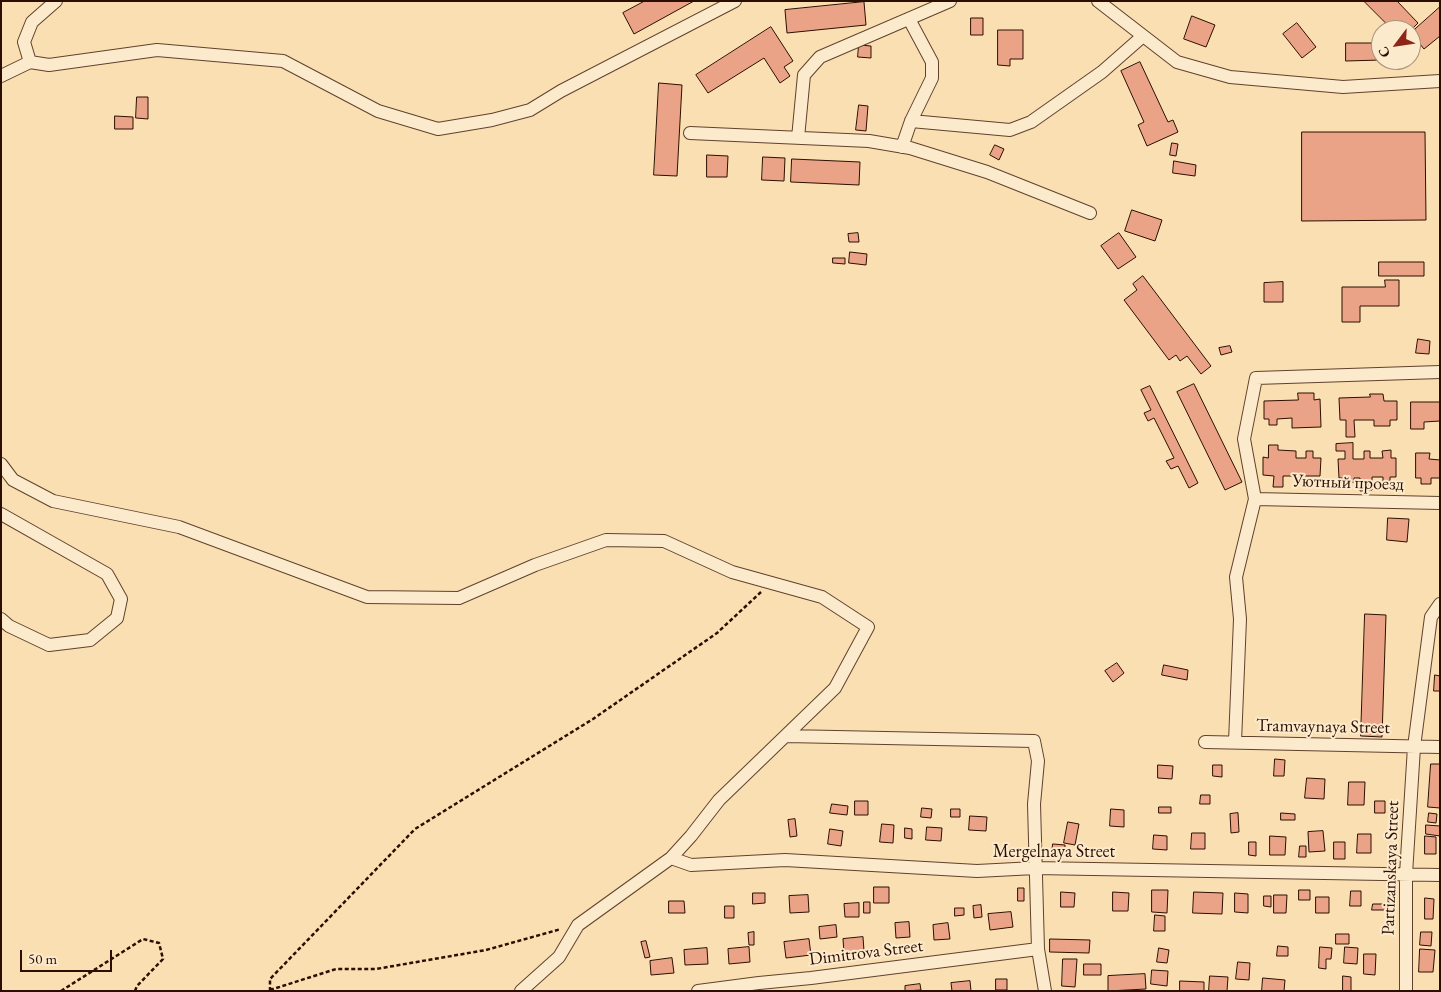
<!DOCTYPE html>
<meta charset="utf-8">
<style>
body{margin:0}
#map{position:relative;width:1441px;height:992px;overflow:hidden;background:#fadfb2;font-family:"EB Garamond",serif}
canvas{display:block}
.frame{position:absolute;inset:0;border:2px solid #2c0e00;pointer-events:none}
.north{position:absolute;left:1371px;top:20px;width:50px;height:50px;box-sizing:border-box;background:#fceacd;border:1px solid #a9927b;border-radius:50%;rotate:239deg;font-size:14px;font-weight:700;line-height:20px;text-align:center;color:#2c0e00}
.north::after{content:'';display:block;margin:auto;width:18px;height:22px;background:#8f2418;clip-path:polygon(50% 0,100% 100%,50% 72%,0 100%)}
.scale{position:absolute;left:20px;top:950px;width:92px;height:22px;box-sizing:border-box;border:2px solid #2c0e00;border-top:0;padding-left:6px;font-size:15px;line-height:18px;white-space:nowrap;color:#2c0e00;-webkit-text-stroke:4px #fceacd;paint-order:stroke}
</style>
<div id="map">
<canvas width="1441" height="992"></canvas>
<div class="frame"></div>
<div class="north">С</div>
<div class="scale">50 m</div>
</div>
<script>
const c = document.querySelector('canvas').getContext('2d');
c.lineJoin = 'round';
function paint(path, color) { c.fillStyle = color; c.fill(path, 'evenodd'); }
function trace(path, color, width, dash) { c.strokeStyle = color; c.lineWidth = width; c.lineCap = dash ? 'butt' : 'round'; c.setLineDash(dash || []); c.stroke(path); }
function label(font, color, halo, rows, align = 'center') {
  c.font = font + ' "EB Garamond",serif'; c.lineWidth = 4; c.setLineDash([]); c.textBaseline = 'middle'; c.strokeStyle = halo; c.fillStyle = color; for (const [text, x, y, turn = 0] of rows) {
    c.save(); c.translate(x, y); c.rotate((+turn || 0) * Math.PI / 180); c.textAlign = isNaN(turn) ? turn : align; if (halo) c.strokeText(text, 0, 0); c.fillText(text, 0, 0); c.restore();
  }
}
const building = new Path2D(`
 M645,1H694L634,34L623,13Z
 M1364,1H1397L1418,23L1411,30H1393Z
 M864,2L866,25L787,33L785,10Z
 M1440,7V36L1424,49L1411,33Z
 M1192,16L1215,25L1206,47L1184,39Z
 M971,18H983V35H971Z
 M1297,23L1316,47L1302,58L1283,34Z
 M771,27L793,61L784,67L790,76L780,83L764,58L708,93L696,75Z
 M998,30H1023V59H1010V66L998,65Z
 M1346,43H1381V60L1346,61Z
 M859,45L871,46V58L858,57Z
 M1140,62L1168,122L1173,120L1178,132L1147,146L1138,125L1144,122L1121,71Z
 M659,83L682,85L677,176L654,175Z
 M137,97H148V119L136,118Z
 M859,105L868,106L866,131L856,130Z
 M115,116L133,117V129H115Z
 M1302,132H1425L1426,220L1302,221Z
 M1172,143L1178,144L1176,156L1170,155Z
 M995,145L1004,149L999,160L990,155Z
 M707,155L728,156L727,177H707Z
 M763,157L785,158L784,181L762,180Z
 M792,159L860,162L859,185L791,182Z
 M1174,161L1196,165L1195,176L1173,173Z
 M1132,210L1162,220L1155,241L1125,231Z
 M858,233L859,242H849L848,234Z
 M1119,233L1136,257L1118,269L1101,246Z
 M850,252L867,254L866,265L849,263Z
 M833,258H845V264L833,263Z
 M1379,262H1424V276H1379Z
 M1143,276L1211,366L1201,374L1187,356L1180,361L1176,355L1169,360L1124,300L1137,290L1133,284Z
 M1385,280H1399V306H1360V322H1342V287H1385Z
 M1283,282V302H1264V283Z
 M1418,339L1430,341L1429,354L1416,353Z
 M1230,346L1232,352L1221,355L1219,348Z
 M1194,384L1242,482L1225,490L1177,392Z
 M1150,386L1198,483L1189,488L1178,466L1171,469L1166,461L1174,458L1154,418L1148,421L1144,413L1151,410L1141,390Z
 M1298,393H1314V400L1320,399L1321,427L1292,428V418L1277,419V425H1269V419H1264V401L1298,400Z
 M1370,394H1383L1384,401H1397V420H1390V426H1374V420H1354L1355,437H1346V420H1340L1339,398L1370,397Z
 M1411,402H1440V421L1424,422V429H1411Z
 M1353,443V459H1364V451H1370V458H1383L1382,451L1391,450V458H1396V477H1390V481L1383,482V477H1372V490L1360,491V478H1354V482H1345V478H1339L1338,459H1345V451H1336V444Z
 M1269,445H1278V450L1296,451V458H1306V451H1313V458H1321L1320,476H1283V487H1273L1274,476L1263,475V457L1268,458Z
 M1416,453H1430L1429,459L1440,460V478H1431V484H1421V478H1416Z
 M1388,518L1409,519L1407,542L1387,540Z
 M1365,614L1386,615L1382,737L1361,736Z
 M1117,663L1124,673L1113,682L1105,671Z
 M1164,665L1188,670L1187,680L1162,675Z
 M1435,675L1440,676V691H1434Z
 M1275,759L1285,760L1284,776H1274Z
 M1431,764H1440V808L1428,807Z
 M1158,765L1173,766L1172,779L1158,778Z
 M1213,765H1222V777L1213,776Z
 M1307,778L1325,779L1324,799L1305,798Z
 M1349,782H1365L1364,805H1348Z
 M1201,795H1210V804H1200Z
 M855,801H868V815H855Z
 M1375,801H1385V813H1375Z
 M832,804L848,806L847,815L830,813Z
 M1159,807H1171V813H1159Z
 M922,808L932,809L931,818L921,817Z
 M951,809H960V817H951Z
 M1111,809L1124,810V827L1110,826Z
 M1238,813L1239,832L1231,833L1230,814Z
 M1281,813L1295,814V820H1281Z
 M1429,813L1437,814L1436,823L1428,822Z
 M970,816L987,817L986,831L969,830Z
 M795,819L797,836L790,837L788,820Z
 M1068,822L1079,824L1075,845L1064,843Z
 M882,824L894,825L893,843L880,842Z
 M1426,825L1440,826V836L1426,834Z
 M927,827L942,828L941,841L926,840Z
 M905,828L912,829V839L905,838Z
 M830,829L843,831L841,846L828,844Z
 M1323,831L1325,851L1309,852L1308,832Z
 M1192,833H1205V849H1191Z
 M1358,834H1371V853H1357Z
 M1154,835L1167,836V850L1153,849Z
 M1270,836L1286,837L1285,855H1270Z
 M1425,836L1436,837V854H1425Z
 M1249,842H1256V856L1249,855Z
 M1334,842H1345V859H1334Z
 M1053,844L1065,845V854L1052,853Z
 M1300,846H1306V857H1299Z
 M874,887H889V903H874Z
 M1018,888H1024V901H1018Z
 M1152,890H1168L1167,913L1152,912Z
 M1299,890H1310V900H1299Z
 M1351,891H1361V906H1350Z
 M1061,892L1075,893L1074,907H1061Z
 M1113,892L1129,893L1128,911H1113Z
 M1194,892L1223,893L1222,914L1193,913Z
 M753,893H765V903L753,904Z
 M1235,893L1248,894V913L1235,912Z
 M808,895L809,912L790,913L789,896Z
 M1274,895H1287L1286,913H1274Z
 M1264,896H1271V907L1264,906Z
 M1316,897H1329V913H1316Z
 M1425,898L1434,899L1433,919H1425Z
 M669,901H684L685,913H669Z
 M864,902H870V913H864Z
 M859,903V917H845L844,904Z
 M1373,904H1388V910H1372Z
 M981,905L982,917L974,918L973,906Z
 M725,906H734V918H725Z
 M955,908H964V915L955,916Z
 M1011,912L1013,927L990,930L988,914Z
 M1155,915L1165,916V931H1154Z
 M909,922L910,937L896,938L895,923Z
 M948,923L950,939L934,940L933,925Z
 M836,925L837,937L820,939L819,927Z
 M754,932V945H749L748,933Z
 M1421,932H1432L1431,946L1420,945Z
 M1336,934H1349V944H1336Z
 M863,937L864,951L844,953L843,939Z
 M809,939L811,955L786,958L784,942Z
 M1050,939L1090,940L1089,953L1050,952Z
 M646,941L650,957L645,958L641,942Z
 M1278,946L1288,947V956H1277Z
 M749,947L750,962L729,964L728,949Z
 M1320,947L1332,948L1331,959H1326V969L1319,968Z
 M1345,947L1358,948L1357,964L1344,963Z
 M707,948L708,964L685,965L684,950Z
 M1159,948L1169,950L1167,963L1157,962Z
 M1420,949L1435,950L1433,972H1419Z
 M1364,954H1376L1375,975L1364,974Z
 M672,958L674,973L651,975L650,961Z
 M1063,959H1077L1075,987L1062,986Z
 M1238,962L1250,963L1249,980L1236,979Z
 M1084,964H1101V975H1084Z
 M1152,970L1168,971L1167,986L1151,984Z
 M1145,974L1146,989L1108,991V976Z
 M1210,976L1228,977L1227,991H1209Z
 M1343,976L1351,977V991H1343Z
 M1263,978L1285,980L1284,991H1262Z
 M996,979H1007V990H996Z
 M970,981L971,991H952L951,983Z
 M1180,981L1204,982V991H1180Z
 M920,984L921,990L905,991V986Z`);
paint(building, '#eba388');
trace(building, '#2c0e00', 1);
const minor = new Path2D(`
 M1098,1L1177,62L1230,77L1343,87L1440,81
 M30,62L24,42L32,22L56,1
 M1,76L30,62L49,65L157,50L283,61L378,111L438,129L492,120L530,110L561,91L735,1
 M911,121L1010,130L1031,122L1102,72L1143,36
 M690,133L869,141L910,148L987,172L1090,213
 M798,138L804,75L820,57L950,1
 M902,147L911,121L932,78V62L909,19
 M1,464L13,480L53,501L179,527L367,597L459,598L535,565L606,540L664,541L732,572L822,597L868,627L835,688L719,800L691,836L671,858L578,925L559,957L521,991
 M1255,499L1440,503
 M1,514L107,574L121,599L117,618L90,640L49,645L9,626L1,619
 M786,736L1034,741L1038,761L1034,804L1038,949L1045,991
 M1205,742L1440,747
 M1235,742L1240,619L1236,577L1255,499L1244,439L1256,378L1440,372
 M671,858L691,865L785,860L977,871L1035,868L1440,875
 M698,991L759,983L811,978L1038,949
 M1406,991V874L1414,747L1431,617L1440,604`);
trace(minor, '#60422c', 14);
trace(new Path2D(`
 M270,990L336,969H376L486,950L561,929
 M61,991L143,939L159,943L163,959L137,986L135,991
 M270,991V979L415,829L593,719L717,633L761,592`), '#2c0e00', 2.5, [4, 2.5]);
trace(minor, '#fceacd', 12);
label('18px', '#2c0e00', '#fceacd', [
 ["Уютный проезд",1348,483,2],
 ["Tramvaynaya Street",1323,727,1],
 ["Mergelnaya Street",1054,852],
 ["Partizanskaya Street",1391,868,-88],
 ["Dimitrova Street",866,953,-7]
]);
</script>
